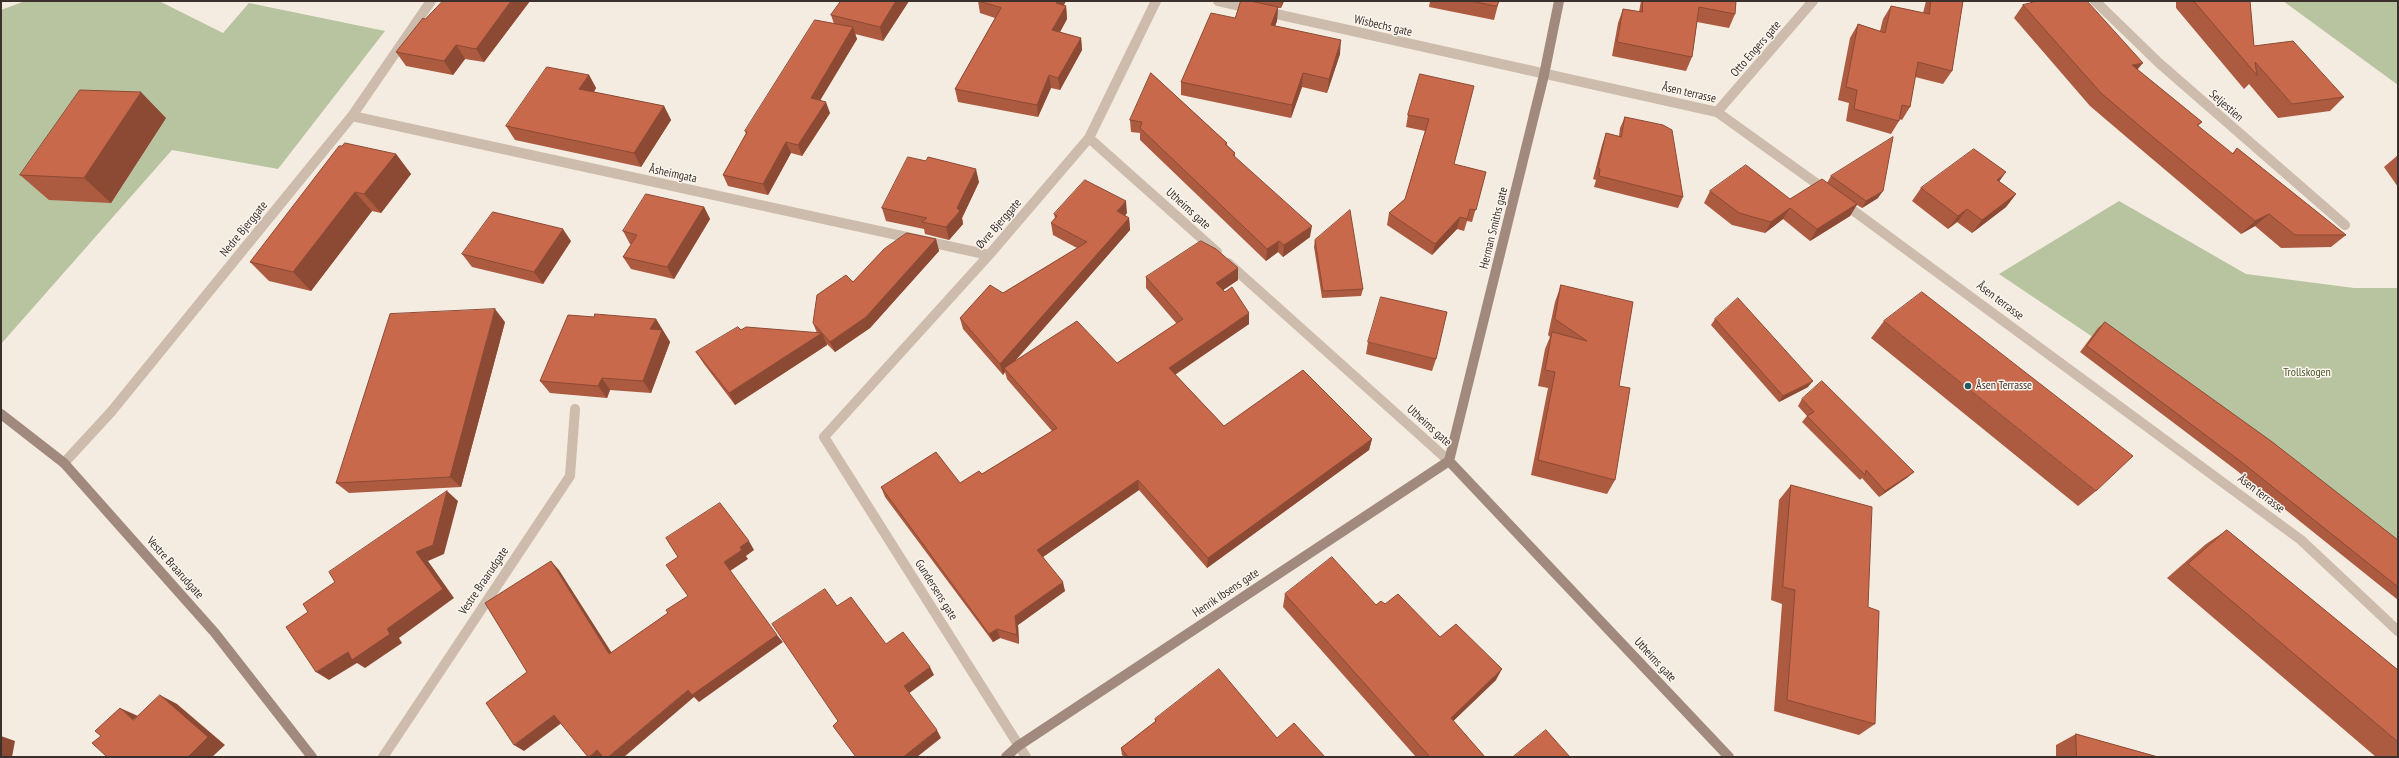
<!DOCTYPE html>
<meta charset="utf-8">
<style>
body{margin:0}
#map{position:relative;width:2399px;height:758px;overflow:hidden;background:#f4ebe1;font-family:"PT Sans Narrow",sans-serif}
canvas{display:block}
.frame{position:absolute;inset:0;border:2px solid #3b302b;pointer-events:none}
</style>
<div id="map">
<canvas width="2399" height="758"></canvas>
<div class="frame"></div>
</div>
<script>
const c = document.querySelector('canvas').getContext('2d');
c.lineJoin = 'round';
function paint(path, color) { c.fillStyle = color; c.fill(path, 'evenodd'); }
function trace(path, color, width, dash) { c.strokeStyle = color; c.lineWidth = width; c.lineCap = dash ? 'butt' : 'round'; c.setLineDash(dash || []); c.stroke(path); }
function label(font, color, halo, rows, align = 'center') {
  c.font = font + ' "PT Sans Narrow",sans-serif'; c.lineWidth = 3; c.setLineDash([]); c.textBaseline = 'middle'; c.strokeStyle = halo; c.fillStyle = color; for (const [text, x, y, turn = 0] of rows) {
    c.save(); c.translate(x, y); c.rotate((+turn || 0) * Math.PI / 180); c.textAlign = isNaN(turn) ? turn : align; if (halo) c.strokeText(text, 0, 0); c.fillText(text, 0, 0); c.restore();
  }
}
paint(new Path2D(`
 M25,1H159L223,33L249,3L385,31L278,169L172,150L1,344V10Z
 M2283,1H2398V85Z
 M2119,201L2246,274L2354,288H2398V557L2325,493L1999,274Z`), '#b8c4a0');
trace(new Path2D(`
 M2095,1L2159,63L2345,225
 M383,757L570,476L575,409`), '#cdbbac', 10);
trace(new Path2D(`
 M1218,1L1717,112L1827,191
 M1717,112L1813,1
 M352,116L989,255
 M1089,138L1217,252
 M1843,203L2301,540L2398,631
 M1228,263L1449,461
 M64,463L111,412L352,116L431,1
 M1026,757L824,437L989,255L1089,138L1156,1`), '#cdbbac', 10);
trace(new Path2D(`
 M1,414L64,463L215,633L312,757
 M1449,461L1544,75L1559,1
 M1449,461L1729,757
 M1006,757L1018,746L1449,461`), '#a18a7d', 10);
paint(new Path2D(`
 M530,1L484,62L465,59L453,75L406,66L396,52L425,19Z
 M841,1H909L883,41L855,34L857,39L820,100L830,113L802,156L791,153L768,195L728,186L723,175L746,134L745,131L834,24L831,15Z
 M978,1H1066L1064,5L1066,6L1067,19L1060,32L1081,38L1082,50L1060,90L1051,88L1038,117L958,102L955,89L995,18L980,13Z
 M1241,1H1284L1281,8H1278L1277,21L1275,26L1340,54L1327,93L1302,87L1291,118L1181,95V82L1235,18Z
 M1430,1H1499L1494,20L1429,7Z
 M1641,1H1736L1735,14L1729,28L1697,22L1692,57L1686,71L1612,56L1618,23L1623,9L1639,12Z
 M1926,1H1963L1952,71L1943,84L1915,77L1910,107L1902,120L1899,119V121L1891,134L1846,121L1849,103L1838,100L1850,38L1858,24L1880,31L1883,19L1891,6L1923,13Z
 M2176,1H2250L2254,46L2344,97L2330,111L2278,118L2249,84L2244,89L2176,8Z
 M2023,5L2138,70L2202,122L2198,126L2232,154L2237,148L2346,235L2331,247L2281,248L2255,226L2241,234L2137,146L2090,106L2014,18Z
 M1151,73L1227,143V145L1235,153V157L1310,237L1283,257L1278,252L1266,261L1140,140V133L1131,132L1130,120Z
 M1420,74L1454,164L1486,172L1472,222L1467,221L1464,231L1457,229L1432,255L1387,225L1389,213L1405,199L1425,131L1406,127L1408,115Z
 M589,75L596,88L594,92L664,106L671,120L641,167L515,140L506,126Z
 M1625,117L1683,197L1678,208L1594,187L1596,180L1593,179L1602,145L1606,133L1619,136L1620,128Z
 M166,118L111,203L49,200L20,175Z
 M396,154L411,174L381,213L372,211L311,291L269,281L250,262Z
 M2398,155V187L2384,167Z
 M1831,176L1878,198L1862,208L1857,205L1850,216L1810,241L1783,219L1765,233L1732,225L1704,203L1710,191L1790,199L1827,183Z
 M1999,181L2016,194L2006,207L1972,233L1957,222L1948,229L1912,201L1921,188Z
 M979,182L962,218L963,224L949,240L925,234L924,229L886,221L882,208Z
 M704,207L710,219L674,279L631,269L623,257L632,244H630L623,231Z
 M1127,213L1125,215L1129,218L1130,230L1015,361L1117,363L1177,324L1146,288V277L1238,280L1223,290L1249,324L1175,374L1224,426L1372,439L1369,450L1207,568L1139,490L1043,557L1065,591L1018,625L1019,644L1000,638L993,642L885,497L881,487L960,483L982,474L1052,431L1007,379L1005,372L1003,375L963,329L960,318L1003,293L1077,248L1053,235L1051,223L1055,218L1054,214Z
 M936,239L939,251L870,328L835,352L827,344V345L735,405L704,364L696,352L741,330L817,333L813,323L853,282Z
 M1315,240L1363,289L1361,296L1322,298L1314,247Z
 M571,241L543,284L472,267L462,254Z
 M1561,285L1619,386L1615,480L1607,494L1531,475L1548,388L1538,386L1545,349L1550,337L1548,335L1555,302Z
 M594,317L656,319L670,342L651,393L610,390L607,398L550,393L540,381Z
 M1715,319L1808,387L1779,402L1711,325Z
 M1884,321L2096,491L2078,506L1871,338Z
 M505,322L461,487L349,493L336,483Z
 M2105,322L2398,540V600L2236,470L2080,352L2098,328Z
 M1368,342L1436,359L1432,371L1366,354Z
 M1802,399L1908,477L1879,497L1862,478L1860,480L1802,422L1807,416L1798,406Z
 M1791,485L1868,607L1875,724L1859,735L1774,711L1782,604L1771,600L1779,500Z
 M2227,530L2398,670V757H2376L2167,578L2206,544Z
 M1285,594L1376,605L1385,604L1440,637L1496,680L1453,721L1485,757H1416L1283,607Z
 M1155,719L1277,738L1325,757H1124L1122,755L1121,748L1155,722Z
 M2076,734L2158,757H2056V745Z`), '#ac5a40');
paint(new Path2D(`
 M511,1H530L484,62L476,49Z
 M896,1H909L883,41L880,27Z
 M1057,1H1066L1057,16L1056,3Z
 M1282,1H1284L1281,8Z
 M1066,6L1067,19L1054,43L1052,30Z
 M1278,7L1277,21L1270,39L1271,25Z
 M853,27L857,39L815,109L811,98Z
 M1081,38L1082,50L1060,90L1058,78Z
 M1341,40L1340,54L1327,93L1329,79Z
 M456,45L465,59L453,75L444,61Z
 M2143,63L2132,76V65Z
 M1303,73L1302,87L1291,118L1292,105Z
 M589,75L596,88L587,102L579,89Z
 M1049,75L1051,88L1038,117L1037,105Z
 M141,92L166,118L111,203L84,178Z
 M826,102L830,113L802,156L798,145Z
 M664,106L671,120L641,167L634,153Z
 M786,142L791,153L768,195L763,184Z
 M396,154L411,174L381,213L364,194Z
 M976,169L979,182L962,218L963,224L949,240L946,227L957,208Z
 M2006,172L1996,186L1997,180Z
 M1883,191L1878,198L1862,208L1866,201Z
 M355,192L372,211L311,291L293,272Z
 M2016,194L2006,207L1972,233L1982,220Z
 M1126,201L1127,213L1118,223L1117,211Z
 M1857,204L1850,216L1810,241L1817,229Z
 M704,207L710,219L674,279L667,267Z
 M1790,208L1783,219L1765,233L1771,222Z
 M1967,209L1957,222L1948,229L1958,216Z
 M2269,214L2255,226L2241,234L2255,221Z
 M1460,217L1457,229L1432,255L1435,244Z
 M1129,218L1130,230L1006,371L1004,368L1005,372L1003,375L1000,364Z
 M1312,226L1310,237L1283,257L1284,245Z
 M563,229L571,241L543,284L534,272Z
 M936,239L939,251L870,328L835,352L830,342Z
 M1279,241L1278,252L1266,261L1267,249Z
 M1238,268V280L1216,295V283Z
 M495,309L505,322L461,487L450,477Z
 M1249,313V324L1169,379V368Z
 M656,319L670,342L651,393L643,381L650,329Z
 M822,333L827,345L735,405L729,393Z
 M602,378L610,390L607,398L598,386Z
 M1813,381L1808,387L1779,402L1783,396Z
 M1372,439L1369,450L1207,568L1208,558Z
 M1914,472L1908,477L1879,497L1885,491Z
 M1138,480L1139,490L1040,559L1037,550Z
 M447,491L458,501L444,554L428,561L454,598L399,638L402,643L365,668L357,663L329,680L316,672L348,652L387,629L416,552Z
 M749,541L754,550L746,556L748,559L730,571L724,562L740,547Z
 M551,561L559,570L617,661L609,654Z
 M1063,582L1065,591L1018,625L1019,644L1017,635L1015,616Z
 M997,629L1000,638L993,642L989,634Z
 M777,635L783,642L699,702L694,697L624,757H608L688,690Z
 M930,667L934,675L908,694L904,686Z
 M1502,669L1496,680L1445,729L1451,718Z
 M160,695L177,704L225,745L212,757H188Z
 M120,708L138,716L133,720Z
 M554,715L563,722L524,751L514,745Z
 M937,730L941,738L917,757H903Z
 M1,736L15,741L12,757H1Z
 M597,750L605,757H589Z`), '#8c4a34');
const building = new Path2D(`
 M443,1H511L476,49L456,45L444,61L396,52L423,18L425,19Z
 M841,1H896L880,27L831,15Z
 M979,1H1057L1056,3L1066,6L1052,30L1081,38L1058,78L1049,75L1037,105L955,89L1001,8Z
 M1241,1H1250L1278,7L1271,25L1341,40L1329,79L1303,73L1292,105L1181,82L1211,13L1235,18Z
 M1471,1H1499L1497,6Z
 M1643,1H1736L1735,14L1699,7L1692,57L1617,42L1623,9L1642,12Z
 M1931,1H1963L1952,71L1918,62L1910,107L1902,105L1899,121L1854,109L1857,90L1846,87L1858,24L1885,33L1891,6L1929,14Z
 M2038,1H2087L2143,63L2132,65L2202,122L2197,125L2233,154L2237,148L2346,235H2295L2269,214L2255,221L2148,133L2101,93L2023,5Z
 M2194,1H2250L2254,46L2293,41L2344,97L2292,104L2255,62L2257,75Z
 M815,20L853,27L811,98L826,102L798,145L786,142L763,184L723,175L747,132L745,131Z
 M547,67L589,75L579,89L664,106L634,153L506,126Z
 M1151,73L1227,143L1225,144L1235,153L1233,155L1312,226L1284,245L1279,241L1267,249L1140,128L1142,122L1130,120Z
 M1420,74L1474,86L1454,164L1486,172L1476,210L1470,209L1467,219L1460,217L1435,244L1389,213L1405,199L1429,119L1408,115Z
 M80,90L141,92L84,178L20,175Z
 M1625,117L1663,125L1672,130L1683,197L1599,176L1600,169L1598,168L1606,133L1621,137Z
 M1893,137L1883,191L1866,201L1831,176Z
 M345,143L396,154L364,194L355,192L293,272L250,262L339,146H342Z
 M1974,149L2006,172L1997,180L2016,194L1982,220L1967,209L1958,216L1921,188Z
 M908,157L926,161L928,157L976,169L957,208L960,211L946,227L922,222L927,218L882,208Z
 M1746,165L1790,199L1822,179L1857,204L1817,229L1790,208L1771,222L1739,213L1710,191Z
 M1085,180L1126,201L1117,211L1129,218L1000,364L960,318L990,285L1003,293L1087,242L1051,223L1057,216L1054,214Z
 M646,194L704,207L667,267L623,257L637,235L623,231Z
 M1350,210L1363,289L1323,291L1315,240Z
 M493,212L563,229L534,272L462,254Z
 M907,233L936,239L866,317L830,342L813,323L817,295L846,275L853,282L884,249Z
 M1201,241L1216,249L1238,268L1216,283L1225,292L1232,287L1249,313L1169,368L1224,426L1303,370L1372,439L1208,558L1138,480L1037,550L1063,582L1015,616L1017,635L997,629L989,634L881,487L936,452L960,483L979,471L982,474L1057,428L1004,368L1077,321L1117,363L1183,319L1146,277Z
 M1561,285L1633,302L1619,386L1630,388L1615,480L1538,460L1555,372L1545,370L1552,332L1587,341L1555,319Z
 M1922,292L2133,456L2096,491L1884,321Z
 M1381,297L1447,312L1436,359L1368,342Z
 M1738,298L1813,381L1783,396L1715,319Z
 M495,309L450,477L336,483L390,314Z
 M595,314L656,319L650,329L662,330L643,381L602,378L598,386L540,381L568,315L594,317Z
 M2105,322L2271,441L2398,540V587L2244,464L2087,346Z
 M738,327L741,330L746,327L822,333L729,393L696,352Z
 M1822,381L1914,472L1885,491L1866,470L1865,475L1807,416L1814,412L1802,399Z
 M1791,485L1872,507L1868,607L1879,611L1875,724L1787,700L1795,590L1783,587Z
 M447,491L433,545L416,552L443,589L387,629L390,634L352,660L348,652L316,672L286,627L308,612L303,604L335,582L329,572Z
 M720,503L749,541L740,547L742,550L724,562L777,635L692,695L688,690L608,757H603L597,750L589,757H588L554,715L514,745L486,703L527,672L485,603L551,561L609,654L668,613L666,610L688,596L666,565L678,557L666,538Z
 M2227,530L2398,670V742L2188,564Z
 M1332,557L1376,605L1381,601L1385,604L1398,594L1440,637L1456,624L1502,669L1451,718L1485,757H1428L1429,756L1285,594Z
 M825,589L837,606L851,597L886,644L903,632L930,667L904,686L937,730L903,757H856L833,726L838,721L772,624Z
 M1219,669L1277,738L1294,723L1325,757H1128L1121,748L1156,721L1155,719Z
 M160,695L208,737L188,757H107L92,743L101,736L95,731L120,708L133,720Z
 M1546,730L1570,757H1513Z
 M2076,734L2158,757H2077Z`);
paint(building, '#c8694b');
trace(building, '#8c4a34', 1);
for (const [x, y, r, color] of [
 [1968,386,4,"#1f5a5e"]
]) { const dot = new Path2D(); dot.arc(x, y, r, 0, 2 * Math.PI); c.fillStyle = color; c.fill(dot); trace(dot, '#fbf5ee', 1.5); }
label('12px', '#3b302b', '#fbf5ee', [
 ["Wisbechs gate",1383,26,13],
 ["Otto Engers gate",1756,49,-49],
 ["Åsen terrasse",1689,93,13],
 ["Seljestien",2226,106,41],
 ["Åsheimgata",673,174,12],
 ["Utheims gate",1188,209,42],
 ["Øvre Bjerggate",999,224,-49],
 ["Herman Smiths gate",1494,228,-76],
 ["Nedre Bjerggate",244,229,-51],
 ["Åsen terrasse",2000,301,37],
 ["Utheims gate",1429,426,42],
 ["Åsen terrasse",2261,494,37],
 ["Vestre Braarudgate",175,568,48],
 ["Vestre Braarudgate",484,581,-56],
 ["Gundersens gate",936,590,58],
 ["Henrik Ibsens gate",1226,593,-34],
 ["Utheims gate",1655,660,47]
]);
label('12px', '#4a5a2e', '#fbf5ee', [
 ["Trollskogen",2307,373]
]);
label('12px', '#3b302b', '#fbf5ee', [
 ["Åsen Terrasse",1976,386]
], 'left');
</script>
